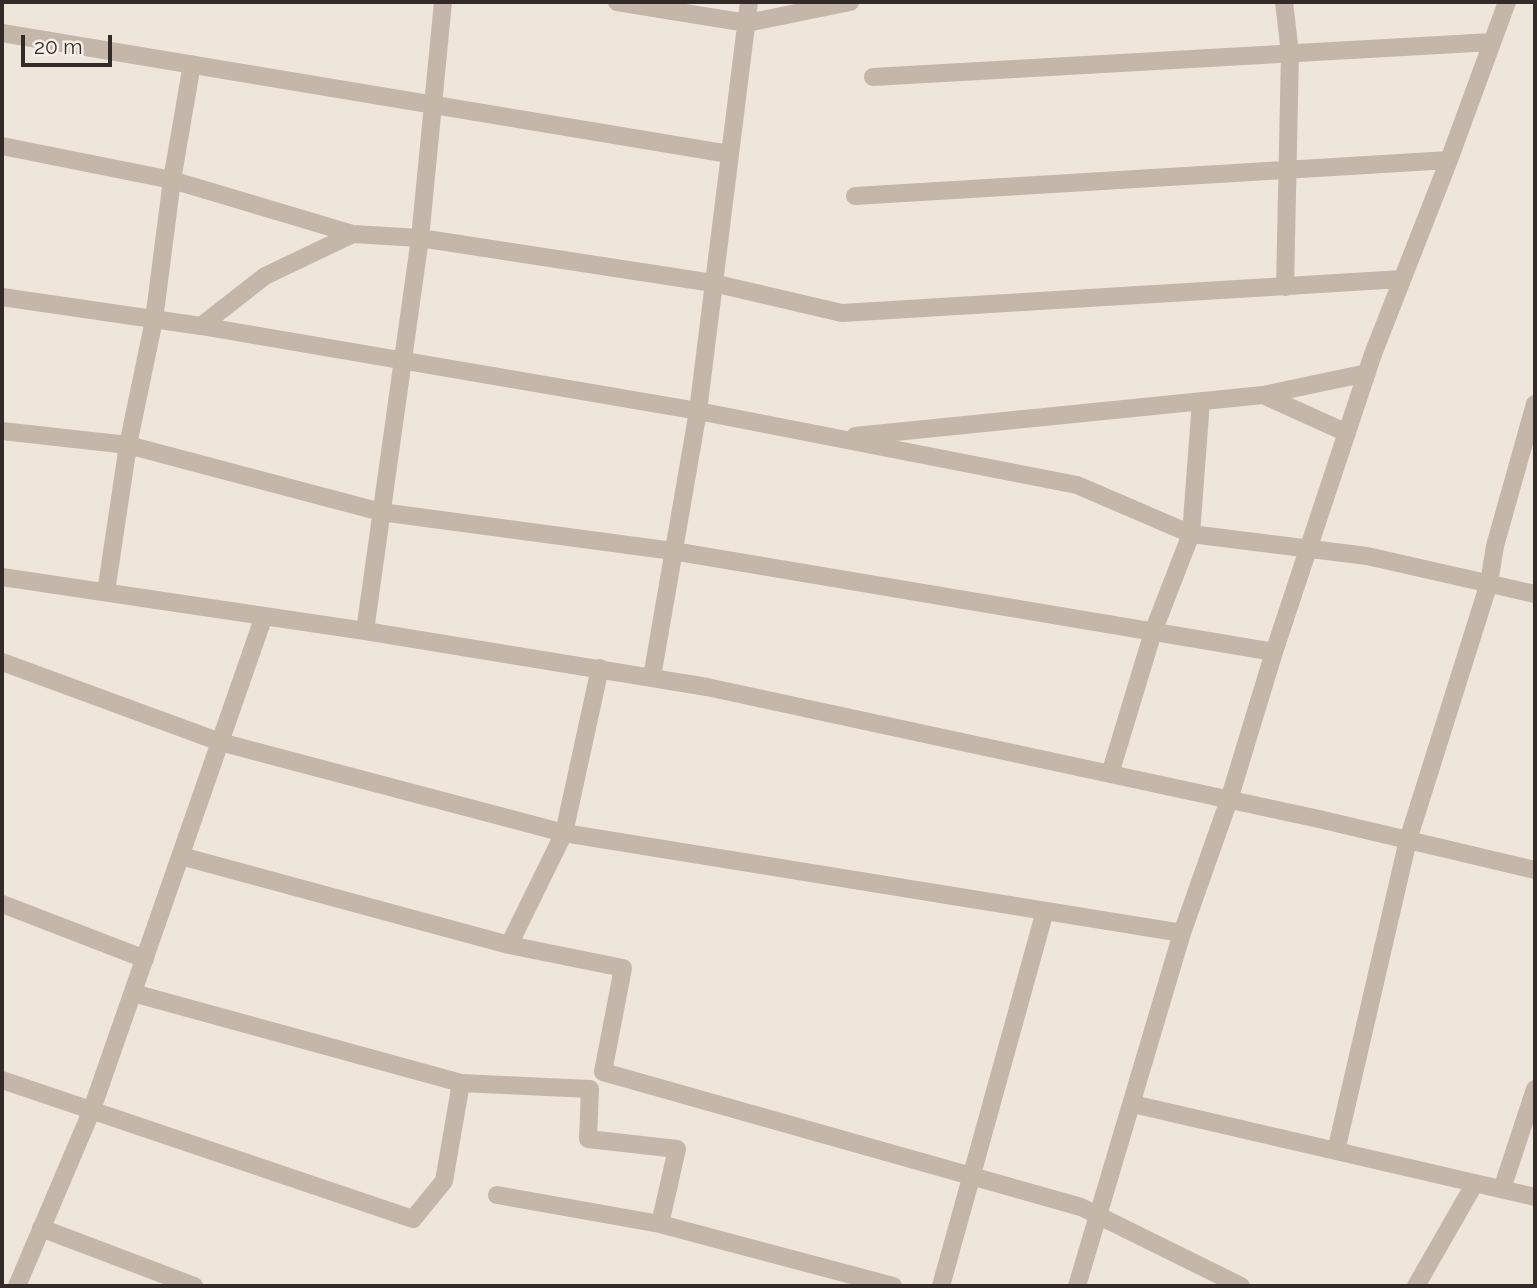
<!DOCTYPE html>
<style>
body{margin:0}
#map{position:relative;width:1537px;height:1288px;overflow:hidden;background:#eee5db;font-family:Raleway,sans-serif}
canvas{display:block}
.frame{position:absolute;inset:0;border:4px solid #322b28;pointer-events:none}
.scale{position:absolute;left:21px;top:35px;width:91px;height:32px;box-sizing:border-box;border:4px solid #322b28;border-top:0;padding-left:9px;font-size:21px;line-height:24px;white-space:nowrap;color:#322b28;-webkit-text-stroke:5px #f6efe7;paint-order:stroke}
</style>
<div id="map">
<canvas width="1537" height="1288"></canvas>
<div class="frame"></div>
<div class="scale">20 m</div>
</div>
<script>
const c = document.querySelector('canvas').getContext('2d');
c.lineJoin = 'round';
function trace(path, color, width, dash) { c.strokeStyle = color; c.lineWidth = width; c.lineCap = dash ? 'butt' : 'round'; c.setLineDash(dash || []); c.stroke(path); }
trace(new Path2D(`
 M617,2L747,23L850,2
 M1284,2L1290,53L1285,287
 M2,33L729,154
 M873,77L1492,42
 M2,146L172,180L353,234
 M855,196L1449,160
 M2,297L201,326L265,276L353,234L420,238L713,283L842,313L1402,279
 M201,326L698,411L1077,485L1191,534L1367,556L1535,594
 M1263,395L1367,373
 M2,431L128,445L381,512L673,551L1274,652
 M855,436L1263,395L1347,433
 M2,577L365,631L707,687L1319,819L1535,870
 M106,592L128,445L154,320L172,180L192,64
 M365,631L420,238L443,2
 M2,662L220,742L564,833L1182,933
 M652,677L698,411L749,2
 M1110,774L1153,632L1191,534L1201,401
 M181,856L509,945L623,968L603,1072L1081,1207L1241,1286
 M2,904L145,959
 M509,945L564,833L600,668
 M133,993L461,1083L590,1089L588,1139L677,1149L660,1224L893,1286
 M2,1080L413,1219L444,1181L461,1083
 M1133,1104L1535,1197
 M1336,1151L1408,840L1489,583L1495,546L1535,404
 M1502,1189L1535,1089
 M497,1195L660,1224
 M41,1228L194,1286
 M17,1286L91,1112L264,616
 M941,1286L1045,911
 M1077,1286L1182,933L1229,800L1274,652L1373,354L1449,160L1507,2
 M1416,1286L1475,1183`), '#c4b6a9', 18);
</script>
